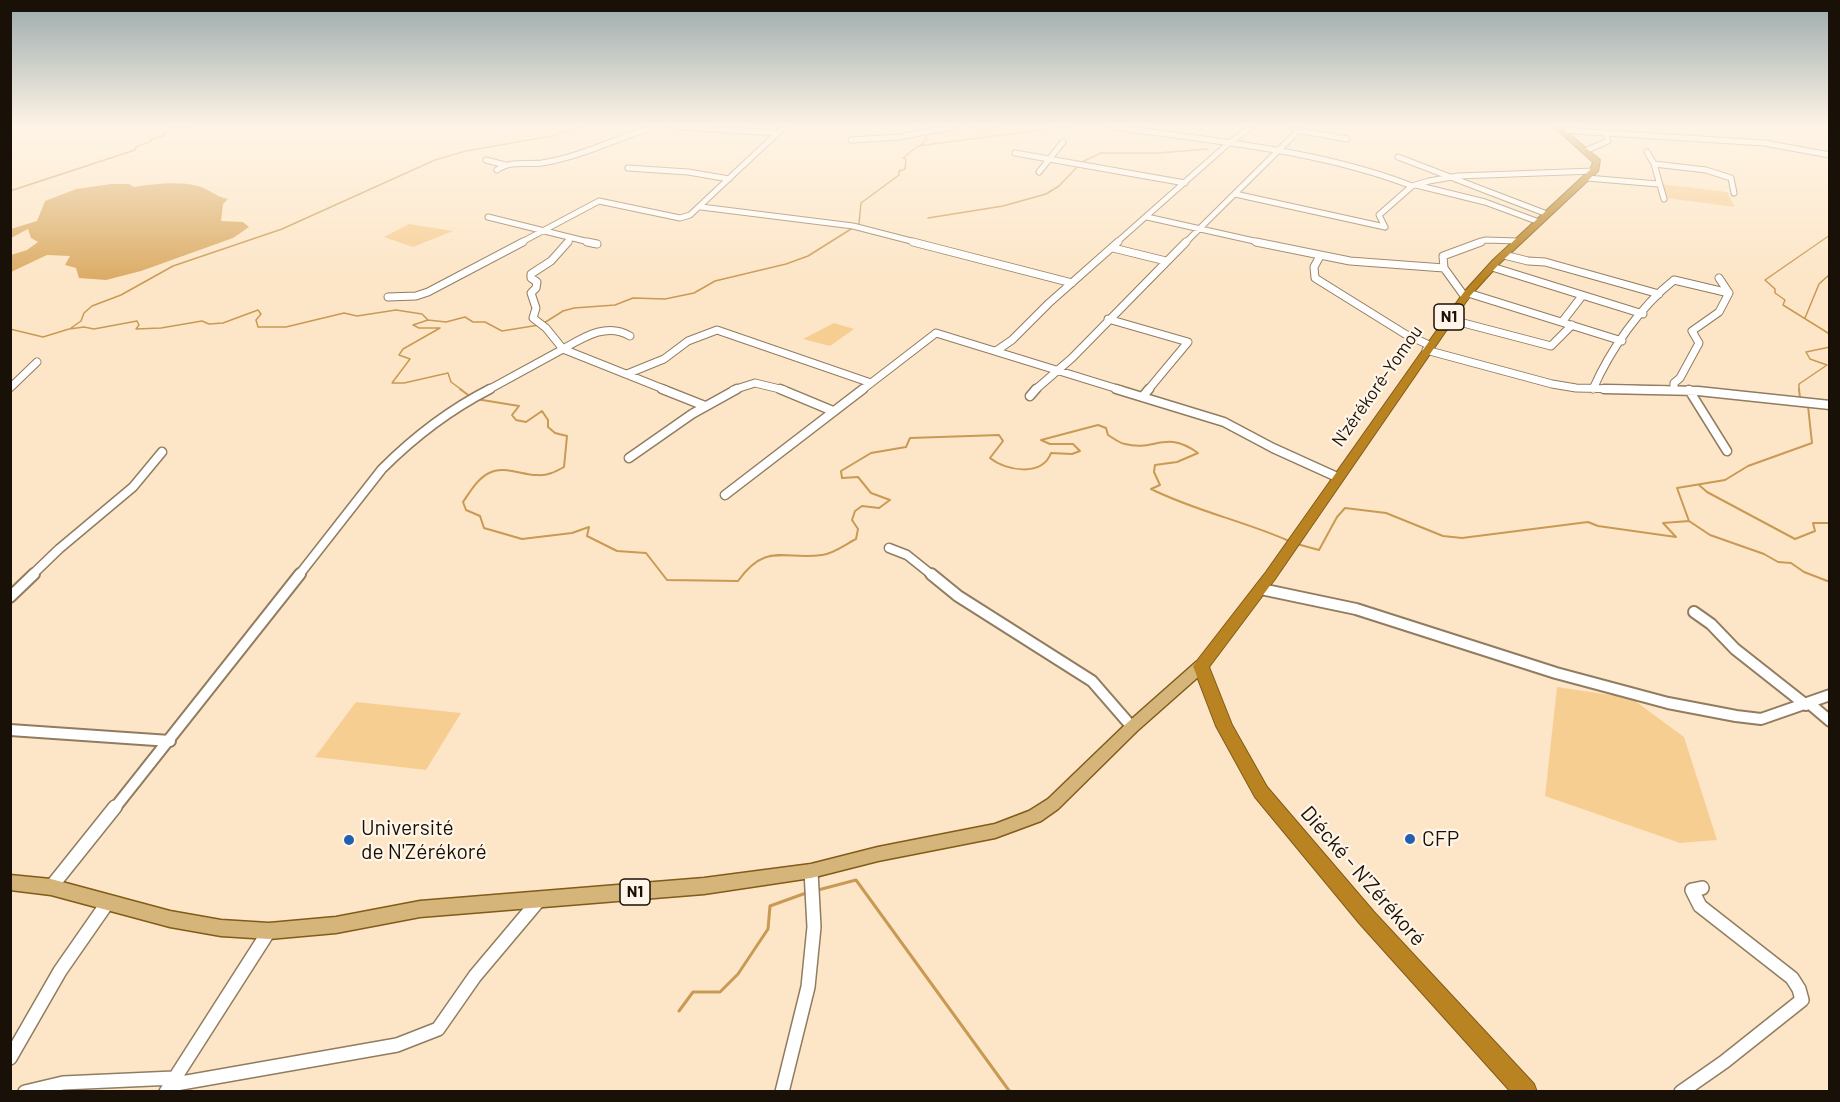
<!DOCTYPE html>
<meta charset="utf-8">
<style>
body{margin:0}
#map{position:relative;width:1840px;height:1102px;overflow:hidden;background:#fde6c7;font-family:Barlow,sans-serif}
canvas{display:block}
.frame{position:absolute;inset:0;border:12px solid #191107;pointer-events:none}
</style>
<div id="map">
<canvas width="1840" height="1102"></canvas>
<div class="frame"></div>
</div>
<script>
const c = document.querySelector('canvas').getContext('2d');
c.lineJoin = 'round';
function paint(path, color) { c.fillStyle = color; c.fill(path, 'evenodd'); }
function trace(path, color, width, dash) { c.strokeStyle = color; c.lineWidth = width; c.lineCap = dash ? 'butt' : 'round'; c.setLineDash(dash || []); c.stroke(path); }
function label(font, color, halo, rows, align = 'center') {
  c.font = font + ' Barlow,sans-serif'; c.lineWidth = 4.5; c.setLineDash([]); c.textBaseline = 'middle'; c.strokeStyle = halo; c.fillStyle = color; for (const [text, x, y, turn = 0] of rows) {
    c.save(); c.translate(x, y); c.rotate((+turn || 0) * Math.PI / 180); c.textAlign = isNaN(turn) ? turn : align; if (halo) c.strokeText(text, 0, 0); c.fillText(text, 0, 0); c.restore();
  }
}
paint(new Path2D(`
 M1661,184L1727,192L1735,207L1666,198Z
 M409,224L453,231L413,247L384,237Z
 M834,323L854,329L830,346L803,339Z
 M1557,687L1631,698L1684,737L1717,840L1680,843L1545,796Z
 M356,702L461,713L426,770L315,757Z`), '#f7ce92');
paint(new Path2D(`
 M111,184H129L134,187C153,184 179,181 198,186C210,189 214,196 228,199L223,204L221,221L243,222L249,227L233,238L141,271L106,280L79,278L76,268L65,265L70,256L47,255L11,272V255L27,250L38,242L31,238L28,229L11,238V229L37,221L45,201L76,189Z`), '#dbab64');
trace(new Path2D(`
 M920,126L921,133L927,139L921,145
 M10,191L135,150L136,147L152,141L149,140L165,135L163,134L170,128L190,126
 M928,218L1003,206L1046,194L1059,186L1082,162L1101,153H1158L1207,149
 M1830,235L1765,280L1775,289V293L1785,300L1783,305L1828,333L1830,337
 M1805,318L1819,284L1830,274
 M428,320L413,325L419,328H440L403,349L399,355L410,359L392,383H404L448,373L451,382L462,390
 M544,323L563,311L574,308L615,305L633,298L665,299L694,293L715,281L786,264L808,256L859,224L861,203L899,175V171L905,169L906,159L903,158L918,146L1069,126
 M71,328L81,321L84,313L92,306L121,295L173,266L282,229L435,160L466,151L551,136L584,126
 M10,329L43,337L69,329L84,327L94,329L137,321L139,325L136,329L161,328L202,321L209,324L223,323L258,310L261,314L256,320L258,327H286L344,313L357,316L396,310L422,314L428,320L446,322L465,317L473,322H485L502,331L539,325
 M1799,390V384L1827,365L1810,359L1806,352L1830,347`), '#c99a53', 1.5);
trace(new Path2D(`
 M460,389L471,397
 M1799,389L1800,398
 M476,399L519,406L512,415L516,420L526,422L542,411L548,420V427L555,433L567,436L564,467C555,472 547,476 537,475C521,475 504,465 489,473C477,479 470,492 463,502L466,510L480,516L484,528L522,539L572,533L589,527L587,536L617,551L646,553L667,580L738,581C766,542 783,560 822,555C833,554 846,544 856,539L858,529L852,520L855,511L862,506L879,508L890,500L871,493L858,477L842,478L841,471L871,453L906,447L910,438L999,435L1003,441L990,458C1006,471 1042,477 1051,453L1072,454L1080,451L1073,444H1050L1041,440L1098,425L1106,428L1108,435C1113,438 1119,443 1125,444C1155,452 1165,429 1198,453L1177,462L1155,465L1154,472L1160,485L1151,489C1195,511 1244,521 1289,541
 M1699,485L1707,492L1795,539L1815,531L1813,523H1830
 M1689,521L1710,535L1764,554L1778,562L1791,563L1804,572L1830,582
 M1297,544L1319,550L1337,517L1345,508L1386,513L1443,536L1462,538L1588,522L1598,526L1676,537L1663,523L1689,521L1677,488L1725,480L1748,466L1812,443L1808,406`), '#c99a53', 2);
trace(new Path2D(`
 M818,890L856,880L1010,1092
 M679,1011L693,992H720L738,974L768,929L770,906L806,893`), '#c99a53', 3);
const minorFar4 = new Path2D(`
 M670,126L775,133
 M973,126H996
 M1109,126C1210,141 1316,149 1412,186
 M1297,130L1347,139
 M1560,130L1764,143L1830,155
 M851,140L899,137L957,126
 M1585,151L1608,141L1606,133
 M1647,152L1654,164L1664,199
 M1015,153L1185,183
 M1398,157L1547,214
 M486,160L505,165
 M1654,164L1706,170L1731,178L1734,193
 M628,168L688,172L729,179
 M497,170C511,160 526,165 542,163C581,157 619,137 657,126
 M1039,172L1063,142
 M1587,178L1658,184
 M1416,185L1485,202L1539,222
 M1235,194L1385,227
 M701,207L853,226L919,243
 M488,217L593,243
 M1147,217L1263,243
 M1385,227L1379,215L1412,186L1429,181L1458,176L1594,171
 M520,243L599,201L680,218L690,215L785,126
 M567,243L571,238
 M1116,243L1229,143L1253,126
 M1185,243L1296,133L1297,130L1291,126
 M1477,243L1485,240L1518,241`);
const minorFar3 = new Path2D(`
 M568,242L551,261L531,274V278L537,282L536,288L531,293L536,308L533,318L546,328L563,349C584,337 607,322 630,336
 M587,242L597,244
 M913,242L1072,283
 M1256,242L1350,261L1444,268
 M1113,248L1166,261
 M1504,255L1528,261L1545,262L1659,294
 M1320,256L1314,267L1315,278L1405,334L1429,345
 M1492,267L1643,314
 M1468,293L1622,341
 M388,297L416,296L428,292L523,242
 M1465,297L1444,268L1443,256L1481,242
 M1108,319L1188,342L1148,390
 M1448,319L1551,346L1572,325
 M1562,322L1582,296
 M1426,350L1552,384L1576,388L1665,390
 M996,351L1012,340L1049,303L1118,242
 M627,374L664,359L688,341L717,330L868,382
 M10,388L37,362
 M1593,389C1610,350 1640,307 1674,280L1729,293
 M488,390L563,349L666,390
 M733,390L755,383L784,390
 M862,390L936,333L1121,390
 M1035,390L1072,358L1186,242
 M1674,390V383L1680,378L1699,343L1692,331L1719,312L1729,293L1719,278`);
const minorFar2 = new Path2D(`
 M662,389L705,406
 M780,389L833,411
 M1116,389L1224,422L1273,448L1337,477
 M1604,389L1698,391L1830,405
 M1689,390L1727,451
 M1144,395L1149,389
 M1030,396L1036,389
 M629,458L692,414L737,389
 M725,495L863,389
 M889,548L907,555L932,575
 M32,575L59,549L133,487L162,452
 M299,575L382,469C415,436 449,410 490,389`);
const minorFar1 = new Path2D(`
 M931,574L958,596L1092,681L1132,727
 M1261,589L1356,609L1556,673L1668,703L1736,716L1761,719L1830,695
 M10,597L34,574
 M1694,612L1711,624L1735,649L1806,705
 M1810,704L1830,721
 M10,730L170,741
 M114,809L300,574`);
const minor = new Path2D(`
 M51,887L115,807
 M10,1058L60,971L108,902
 M170,1085L397,1045L438,1029L475,976L539,900
 M25,1092L63,1083L174,1078
 M166,1092L269,931
 M782,1092L808,987L814,927L811,871
 M1681,1092L1724,1062L1802,1000L1799,989L1792,978L1700,906L1692,890L1702,888`);
const major = new Path2D(`
 M1201,661L1206,662L1208,666L1206,670L1137,731L1058,809L1041,821L995,838L878,861L811,878L704,894L420,917L336,933L269,939L221,936L170,927L51,895L10,890V875L51,879L170,911L221,920L269,923L336,917L420,901L704,878L811,864L878,847L995,824L1029,811L1048,799L1127,723L1196,662Z`);
const highway = new Path2D(`
 M1553,126H1560L1600,160L1598,171L1500,263L1470,296L1275,579L1209,667L1232,725L1267,787L1374,912L1534,1084L1537,1092H1511L1360,924L1255,797L1216,726L1193,666L1266,572L1464,292L1493,260L1590,170L1593,162Z`);
trace(minorFar4, '#917c60', 7);
trace(minorFar3, '#917c60', 9);
trace(minorFar2, '#917c60', 11);
trace(minorFar1, '#917c60', 14);
trace(minor, '#917c60', 16);
trace(major, '#815b19', 3);
trace(highway, '#815b19', 2);
trace(minorFar4, '#fff', 5);
trace(minorFar3, '#fff', 7);
trace(minorFar2, '#fff', 8);
trace(minorFar1, '#fff', 10);
trace(minor, '#fff', 13);
paint(major, '#d5b57a');
paint(highway, '#b98322');
const sky = c.createLinearGradient(0, 0, 0, 280);
sky.addColorStop(0, '#9baaac');
sky.addColorStop(0.45, '#fef4e6');
sky.addColorStop(1, '#fef4e600');
c.fillStyle = sky;
c.fillRect(0, 0, 1840, 280);
for (const [x, y, r, color] of [
 [1410,839,6,"#2060b1"],
 [349,840,6,"#2060b1"]
]) { const dot = new Path2D(); dot.arc(x, y, r, 0, 2 * Math.PI); c.fillStyle = color; c.fill(dot); trace(dot, '#fff6e9', 2); }
for (const [x, y, w] of [
 [1449,317,30],
 [635,892,30]
]) { const box = new Path2D(); box.roundRect(x - w / 2, y - 13, w, 26, 4.5); c.fillStyle = '#fff6e9'; c.fill(box); trace(box, '#191107', 1.5); }
label('bold 16px', '#191107', null, [
 ["N1",1449,317],
 ["N1",635,892]
]);
label('18px', '#191107', '#fff6e9', [
 ["N'zérékoré-Yomou",1377,386,-55]
]);
label('21px', '#191107', '#fff6e9', [
 ["Université",361,828],
 ["de N'Zérékoré",361,852],
 ["CFP",1422,839]
], 'left');
label('21px', '#191107', '#fff6e9', [
 ["Diécké - N'Zérékoré",1363,876,49]
]);
</script>
